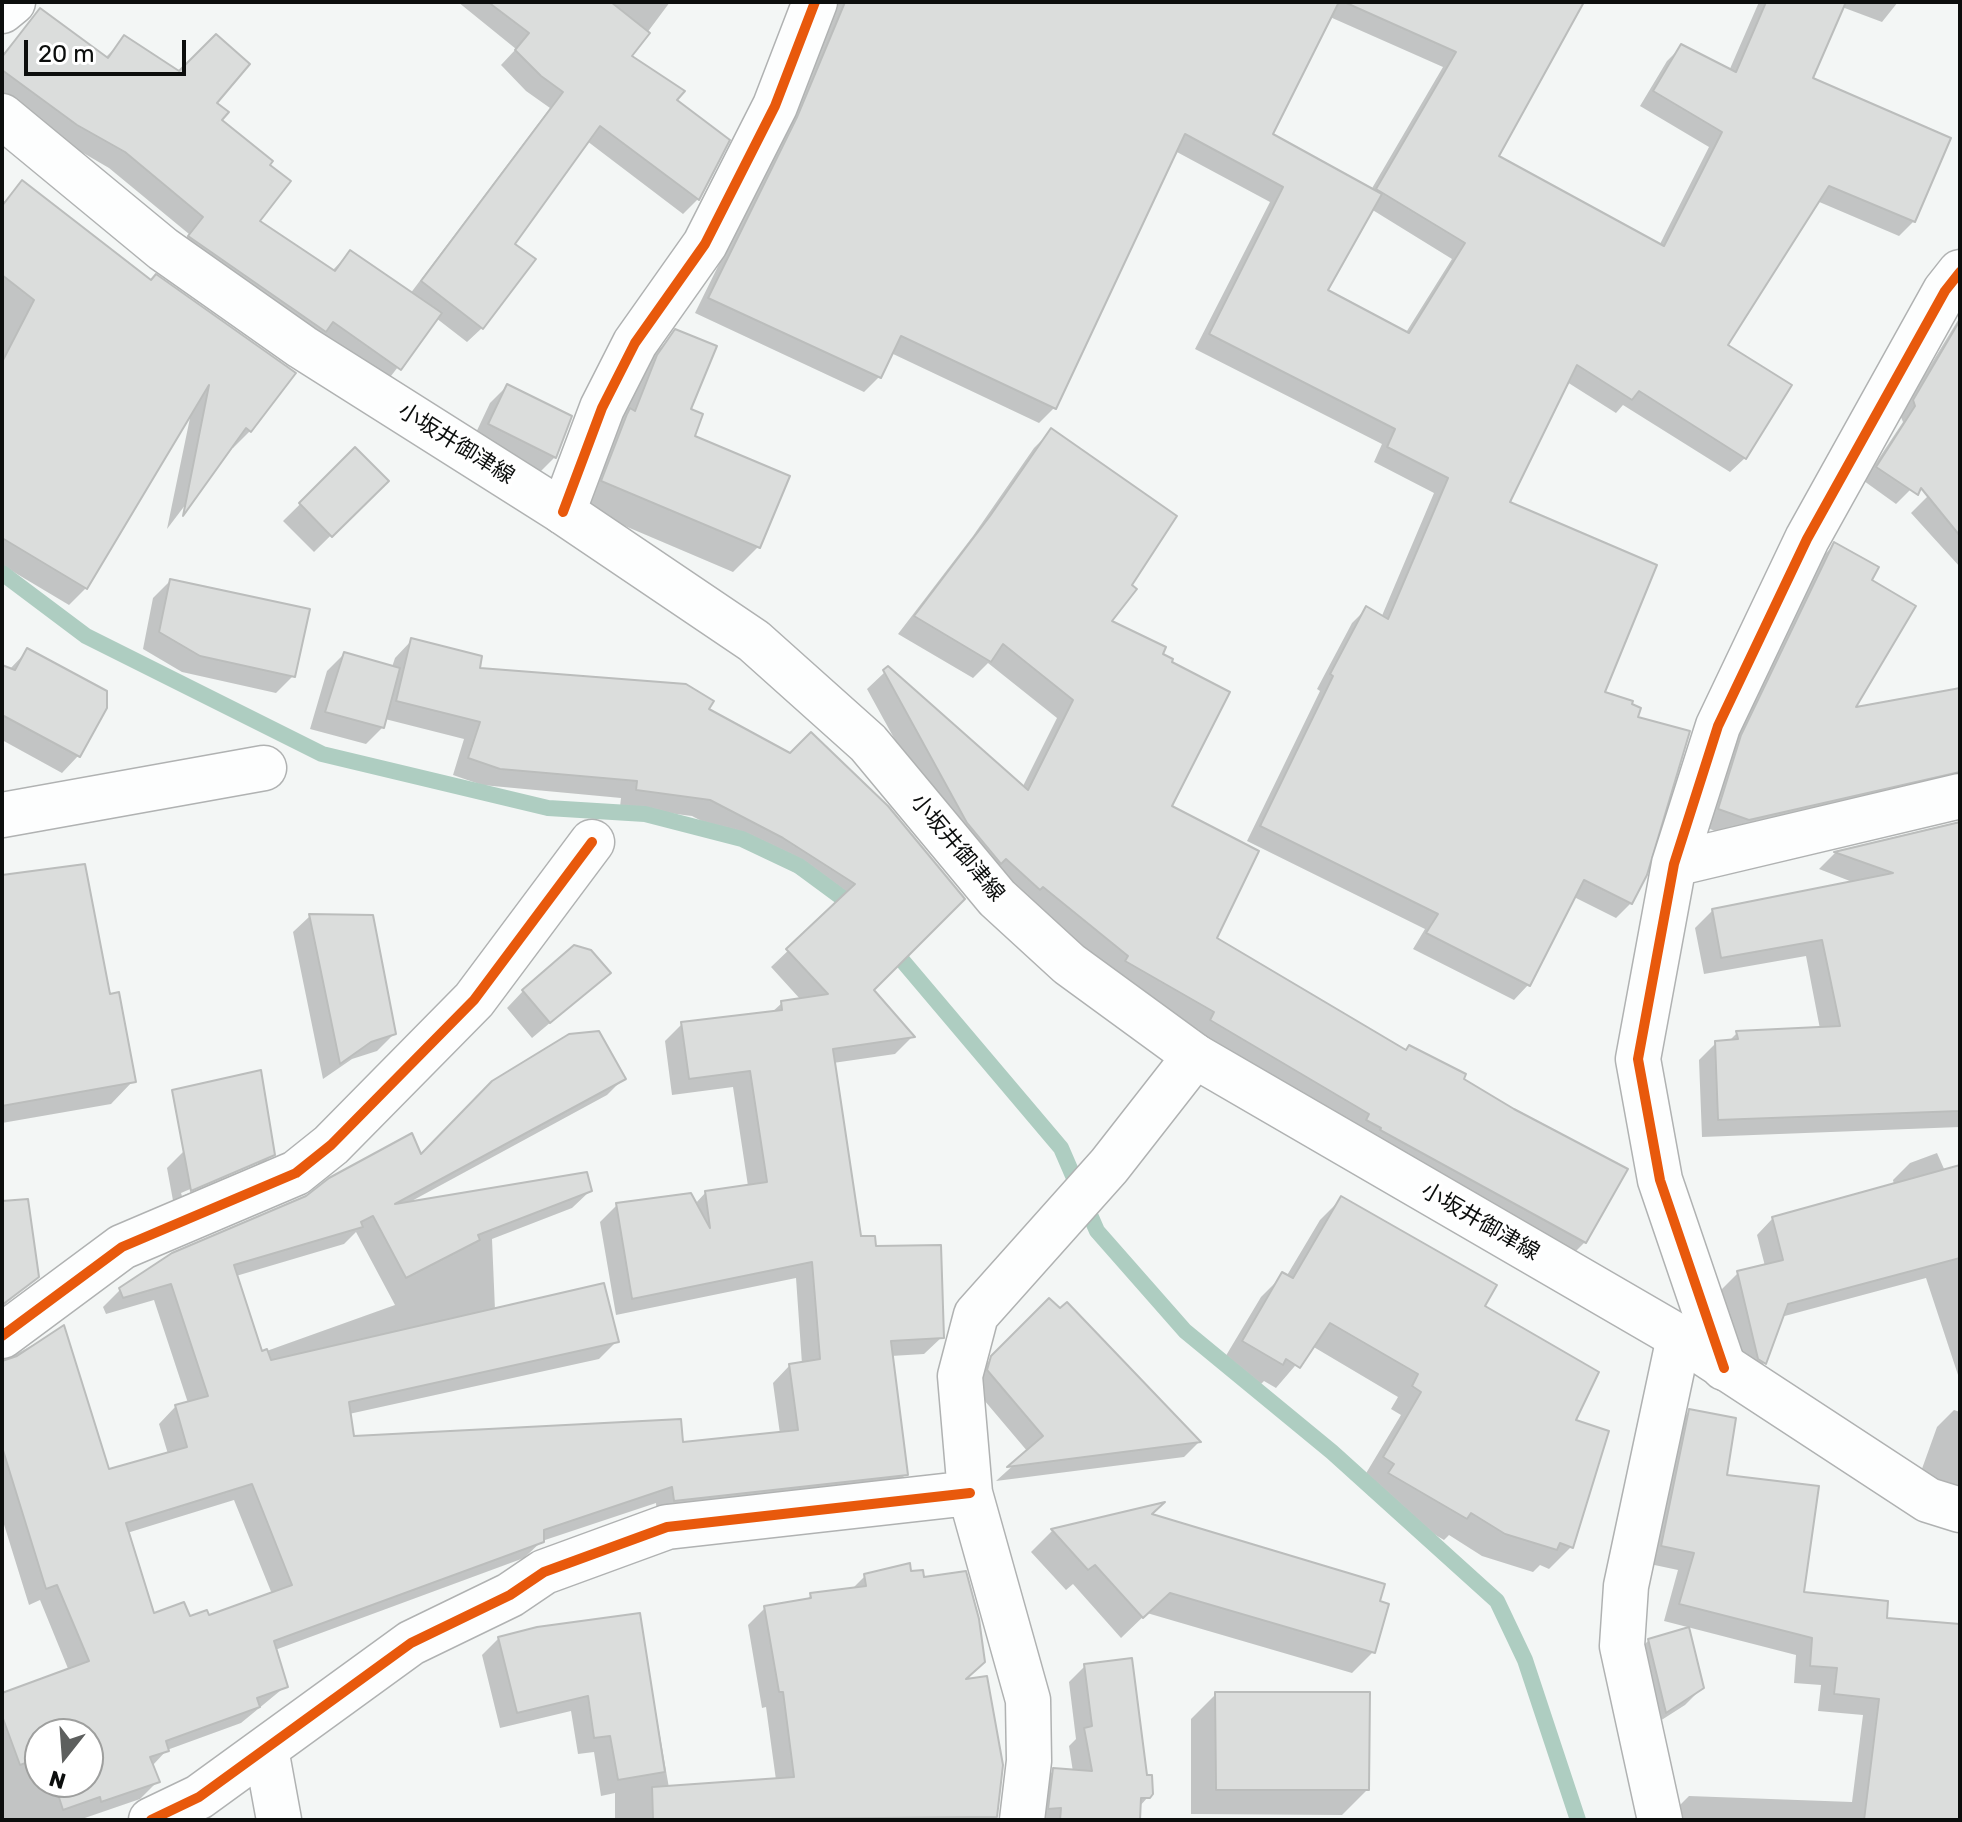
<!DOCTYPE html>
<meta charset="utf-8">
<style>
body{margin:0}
#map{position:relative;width:1962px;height:1822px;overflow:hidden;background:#f3f6f5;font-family:Rubik,sans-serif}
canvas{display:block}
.frame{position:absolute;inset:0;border:4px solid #0c0e0d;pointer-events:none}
.north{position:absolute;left:24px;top:1718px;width:80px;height:80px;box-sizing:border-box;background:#fff;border:2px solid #9e9f9e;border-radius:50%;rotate:197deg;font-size:22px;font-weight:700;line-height:32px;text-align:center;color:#0c0e0d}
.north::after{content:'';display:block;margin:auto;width:28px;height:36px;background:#5d5f5e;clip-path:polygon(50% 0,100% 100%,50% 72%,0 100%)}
.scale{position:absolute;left:24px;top:40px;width:162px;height:36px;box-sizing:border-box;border:4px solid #0c0e0d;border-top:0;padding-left:10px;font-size:24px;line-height:28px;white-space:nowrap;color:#0c0e0d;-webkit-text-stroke:6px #fff;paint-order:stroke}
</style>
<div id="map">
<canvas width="1962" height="1822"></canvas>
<div class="frame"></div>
<div class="north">N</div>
<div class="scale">20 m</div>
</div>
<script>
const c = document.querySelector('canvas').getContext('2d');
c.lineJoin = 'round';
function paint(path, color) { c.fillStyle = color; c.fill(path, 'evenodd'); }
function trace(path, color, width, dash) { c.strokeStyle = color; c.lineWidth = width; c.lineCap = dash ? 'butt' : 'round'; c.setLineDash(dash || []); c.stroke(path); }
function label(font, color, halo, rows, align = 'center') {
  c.font = font + ' Rubik,"Noto Sans JP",sans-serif'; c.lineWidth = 7; c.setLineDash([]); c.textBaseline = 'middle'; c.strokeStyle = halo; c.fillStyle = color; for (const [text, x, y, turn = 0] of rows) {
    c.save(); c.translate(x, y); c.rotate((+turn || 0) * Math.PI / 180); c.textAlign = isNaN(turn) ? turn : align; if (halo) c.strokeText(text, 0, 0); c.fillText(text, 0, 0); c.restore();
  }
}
paint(new Path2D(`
 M458,2H670L629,57L674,100L727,141L698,199L683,214L587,141L512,244L482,328L467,342L436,318L384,385L173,253L189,234L109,168L61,140L2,97V55L40,10L105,58L125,38L214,104L257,221L332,271L350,252L410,294L550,108L526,91L501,65L516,49Z
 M824,2H1582L1496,157L1659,246L1709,147L1640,106L1667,61L1682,46L1729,71L1759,2H1898L1882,22L1842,7L1810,79L1914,221L1899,236L1817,201L1726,346L1745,458L1730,472L1623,405L1616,413L1567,382L1507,503L1602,693L1631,903L1616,918L1574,897L1528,985L1514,1000L1413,949L1425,929L1247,841L1320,691L1317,689L1352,623L1366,609L1381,618L1434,493L1374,462L1382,444L1195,349L1270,202L1175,151L1054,408L1039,423L891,353L879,377L864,392L695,313L783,134ZM1330,17L1443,67L1371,190L1271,135ZM1371,209L1452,259L1405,334L1325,291Z
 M21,184L151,282L293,373L250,431L233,448L230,446L167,529L191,413L86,588L69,605L2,565V204Z
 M1960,317V408L1910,490L1896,504L1864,481L1903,422L1900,415Z
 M676,332L692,437L758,547L733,572L578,506L651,357Z
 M507,386L555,457L538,474L472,441L490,403Z
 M1051,431L1109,621L1161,655L1170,807L1215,939L1405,1051L1461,1080L1585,1242L1568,1259L1194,1038L1199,1030L1109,979L950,840L867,689L885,672L1022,788L1057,718L988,663L973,678L898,634L973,536L1034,448Z
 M355,450L386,481L314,552L283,521Z
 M1960,480V567L1911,513L1928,496Z
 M1834,545L1869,581L1852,710L1960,690V795L1731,837L1702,826L1725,754L1817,562Z
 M170,581L293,676L276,693L182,672L143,649L153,598Z
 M412,640L477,669L706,710L887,808L872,990L912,1037L895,1054L833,1063L860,1238L875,1248L942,1337L924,1354L891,1356L906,1474L889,1491L657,1517L656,1503L542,1541L524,1558L275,1650L286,1686L241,1723L167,1750L152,1766L158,1781L140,1799L79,1820H2V1695L69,1671L40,1600L29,1605L2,1518V1362L63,1328L108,1471L168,1454L159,1424L176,1406L188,1403L154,1300L106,1314L103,1307L120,1290L420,1157L624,1078L607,1095L408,1203L590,1191L572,1208L492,1239L495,1310L616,1342L599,1359L349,1414L352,1438L682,1444L780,1434L773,1383L790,1365L802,1364L796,1278L616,1315L600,1222L617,1205L695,1204L706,1192L748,1186L733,1087L672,1095L665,1041L682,1024L771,1013L782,1003L801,1000L771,967L840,901L765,854L692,816L620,807L621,798L482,785L453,775L464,739L385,719L383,727L366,744L310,729L327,671L344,654L392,667L395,658ZM356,1232L395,1305L261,1353L236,1276L344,1244ZM234,1500L272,1594L208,1618L153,1616L127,1533ZM40,1734H88V1782H40Z
 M27,651L78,756L62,773L2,740V672L9,670Z
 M1960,824V1127L1702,1137L1699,1060L1716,1043L1728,1042L1737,1033L1820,1029L1806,956L1704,974L1695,928L1712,911L1855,883L1819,869L1835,853Z
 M2,880L109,996L133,1081L111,1104L2,1123Z
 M310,916L394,1034L377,1051L352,1059L323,1079L293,932Z
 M609,973L532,1038L507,1008L523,991Z
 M184,1151L273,1154L256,1171L174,1206L167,1168ZM258,1160V1164L182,1196L181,1193Z
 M1937,1153L1960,1205V1381L1926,1278L1781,1317L1764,1363L1747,1379L1742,1376L1721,1290L1738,1273L1765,1266L1757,1235L1773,1218L1894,1185L1893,1180L1910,1163Z
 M1342,1198L1482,1306L1573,1422L1571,1547L1549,1569L1540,1565L1533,1572L1482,1556L1449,1535L1444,1540L1368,1495L1373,1487L1362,1480L1401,1415L1391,1409L1398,1397L1312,1346L1276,1388L1264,1381L1259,1386L1221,1364L1261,1297L1283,1275L1286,1277L1320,1220Z
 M2,1228L37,1276L2,1307Z
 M1049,1301L1060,1311L1067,1305L1199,1442L1184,1457L996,1481L1028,1452L973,1387L976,1374Z
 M1954,1410L1960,1412V1492L1919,1477L1937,1427Z
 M1690,1411L1724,1476L1802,1594L1885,1619L1960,1627V1820H1672V1813L1689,1796L1852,1802L1863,1715L1818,1711L1821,1685L1794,1683L1796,1655L1664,1621L1678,1570L1645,1563L1673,1428Z
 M1158,1506L1149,1515L1377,1603L1373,1652L1352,1673L1147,1613L1121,1638L1073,1584L1066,1590L1031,1552L1052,1531Z
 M909,1574L963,1682L995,1816L992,1820H615V1793L601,1796L594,1752L578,1754L571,1711L500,1728L482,1655L499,1638L653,1695L669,1788L776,1780L766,1707L762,1708L748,1625L765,1608L806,1601L811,1595L851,1590L865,1576Z
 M1649,1640L1702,1688L1685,1705L1649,1728L1632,1657Z
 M1085,1666L1148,1797L1139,1807L1138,1820H1034L1038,1787L1054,1770L1073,1772L1069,1746L1076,1739L1069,1682Z
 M1216,1694L1367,1790L1342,1815L1191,1814V1719Z`), '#0003');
trace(new Path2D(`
 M2,573L86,636L322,754L548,808L645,814L742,839L799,866L856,908
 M890,946L1061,1148L1097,1231L1185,1331L1332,1452L1497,1601L1525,1660L1578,1820`), '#aecdc1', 16);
const building = new Path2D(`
 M488,2H611L650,33L632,56L685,91L677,100L730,140L699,200L600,126L515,244L536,259L483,329L421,281L563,92L541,76L515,50L529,33Z
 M845,2H1339L1273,134L1382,194L1328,290L1409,333L1465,243L1376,189L1456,52L1344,2H1584L1499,156L1664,246L1722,132L1653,91L1681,44L1736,72L1766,2H1846L1813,78L1951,138L1915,222L1829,186L1728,345L1792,385L1746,459L1639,391L1632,400L1577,365L1510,502L1657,565L1605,692L1633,701L1632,704L1641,708L1638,717L1690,731L1647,875L1632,904L1584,880L1530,986L1426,933L1438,914L1260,826L1333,676L1330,674L1366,606L1388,619L1448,478L1387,447L1395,429L1209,334L1283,187L1185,134L1056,409L901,336L881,378L708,298L797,117Z
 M40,8L108,58L124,35L179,71L216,34L250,64L217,103L229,112L222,120L273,161L270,165L291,181L260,221L335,271L350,250L442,313L401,370L333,322L326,332L188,236L203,217L125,152L77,125L2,70V57Z
 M22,180L151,280L156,274L296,373L251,432L246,428L183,516L209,385L87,589L2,538V362L34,300L2,275V206Z
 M1960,320V536L1921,488L1918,495L1876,467L1915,406L1913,400Z
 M675,329L717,346L691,409L703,414L695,436L790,476L760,548L601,481L627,414L630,408L635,411L657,355Z
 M507,384L572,416L556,458L488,424Z
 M1051,428L1177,516L1132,585L1137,589L1112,621L1166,647L1163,654L1173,659L1172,662L1230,692L1172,806L1259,851L1217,938L1406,1050L1409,1045L1466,1074L1464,1079L1514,1109L1628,1169L1586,1243L1380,1130L1381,1128L1366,1120L1369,1114L1210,1020L1214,1012L1125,961L1128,956L1043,887L1040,890L1006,859L1001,864L967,823L883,670L888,666L1028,790L1073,700L1003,644L991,662L914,616L990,516Z
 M355,447L389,481L332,537L299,503Z
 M1834,542L1879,567L1872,580L1916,606L1856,707L1960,688V772L1749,820L1718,809L1741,735Z
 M170,579L310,609L295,677L200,656L159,632Z
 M411,638L482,656L480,668L686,684L714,701L709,709L790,753L811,732L888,806L965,899L874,990L915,1037L833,1049L861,1236H875L876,1246L941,1245L944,1338L891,1341L908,1475L674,1501L672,1487L544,1530V1542L274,1641L288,1687L257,1698L260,1707L166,1741L169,1751L150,1757L160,1782L101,1802L100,1797L63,1810L54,1782H88V1734H40V1758L20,1765L2,1716V1693L89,1661L57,1585L46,1589L2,1447V1361L17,1356L64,1325L109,1469L187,1447L175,1405L208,1396L171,1284L123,1298L119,1288L172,1253L306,1196L329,1178L412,1133L421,1154L492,1081L569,1034L599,1031L626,1079L395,1204L587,1172L592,1191L478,1235L480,1240L406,1278L373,1216L361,1222L363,1227L234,1265L262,1351L267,1349L271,1360L604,1283L619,1342L349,1402L354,1436L681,1419L683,1442L798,1430L789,1364L820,1359L812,1262L632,1299L616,1203L691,1193L710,1228L705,1191L767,1182L750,1071L689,1079L681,1022L782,1010L781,1001L828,994L786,949L855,884L783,838L710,800L636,790L637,781L500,769L468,758L480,722L396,701ZM252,1484L292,1585L209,1615L207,1610L190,1616L184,1602L154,1613L126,1523Z
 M27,648L107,691V708L80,757L2,715V665L15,670Z
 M344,652L400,668L384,728L325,712Z
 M1960,822V1111L1718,1120L1715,1041L1738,1039L1736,1031L1840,1026L1822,940L1721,958L1712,909L1893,873L1834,852Z
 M85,864L110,994L119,992L136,1082L2,1106V875Z
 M309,914L373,915L396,1034L371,1042L340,1064Z
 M574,945L591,950L611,973L550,1023L522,990Z
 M261,1070L275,1155L191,1191L172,1090Z
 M1960,1165V1258L1788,1304L1766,1364L1758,1359L1737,1271L1783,1260L1772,1217Z
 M1341,1196L1497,1285L1485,1306L1599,1372L1576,1420L1609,1431L1573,1548L1560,1543L1557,1550L1505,1534L1471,1513L1467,1519L1388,1473L1394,1464L1383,1457L1421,1392L1412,1386L1418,1374L1330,1323L1300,1368L1286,1359L1283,1365L1242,1341L1282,1272L1293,1278Z
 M28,1199L39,1277L2,1305V1201Z
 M1049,1298L1060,1308L1067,1302L1201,1442L1007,1467L1043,1436L987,1370L991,1356Z
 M1689,1409L1736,1418L1727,1475L1819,1486L1804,1592L1888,1601L1887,1618L1960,1624V1820H1864L1879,1699L1834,1694L1837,1668L1810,1666L1812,1638L1679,1604L1694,1553L1661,1546Z
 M1165,1502L1152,1514L1385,1584L1380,1601L1389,1604L1375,1653L1170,1593L1143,1618L1095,1565L1088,1570L1051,1529Z
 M910,1563L911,1571L923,1570L924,1577L966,1571L979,1619L985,1662L966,1679L987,1676L1003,1765L997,1817L653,1820L652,1787L794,1777L783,1692H779L764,1606L811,1598L810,1593L866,1586L864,1574Z
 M640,1613L665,1772L618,1780L610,1736L594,1738L588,1696L517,1713L498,1637L537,1627Z
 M1689,1627L1704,1688L1666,1713L1648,1639Z
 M1132,1658L1147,1775H1152L1153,1794L1150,1798H1141L1140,1820H1060L1061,1808L1048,1809L1053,1768L1092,1771L1084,1728L1092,1726L1084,1664Z
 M1215,1692H1370L1369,1790H1216Z`);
paint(building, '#dbdddc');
trace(building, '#bbbdbc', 2);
const street = new Path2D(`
 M2,11L13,2
 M563,512L602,408L635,343L705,244L775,106L815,2
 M2,815L264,768
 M1674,864L1960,796
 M2,1336L122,1247L296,1173L331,1145L474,1000L592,842
 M1724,1368L1660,1180L1638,1059L1674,864L1718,726L1807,539L1945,291L1960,272
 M266,1749L279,1820
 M151,1820L199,1797L411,1643L510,1595L544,1572L667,1527L970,1493
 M1022,1820L1029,1761L1028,1700L970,1493L960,1376L976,1315L1109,1166L1195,1056
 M1660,1820L1622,1646L1626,1586L1679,1337`);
const secondary = new Path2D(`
 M2,116L163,249L302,347L563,512L754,641L868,743L997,898L1069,964L1195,1056L1679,1337L1928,1500L1960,1510`);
trace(street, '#b0b2b2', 47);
trace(secondary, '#b0b2b2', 47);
trace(street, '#fdfefe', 44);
trace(secondary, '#fdfefe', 44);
trace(new Path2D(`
 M563,512L602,408L635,343L705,244L775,106L815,2
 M2,1336L122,1247L296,1173L331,1145L474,1000L592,842
 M1724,1368L1660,1180L1638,1059L1674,864L1718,726L1807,539L1945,291L1960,272
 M151,1820L199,1797L411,1643L510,1595L544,1572L667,1527L970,1493`), '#e8590c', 10);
label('22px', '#0c0e0d', '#fff', [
 ["小坂井御津線",456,444,32],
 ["小坂井御津線",957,848,50],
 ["小坂井御津線",1480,1222,30]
]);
</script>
